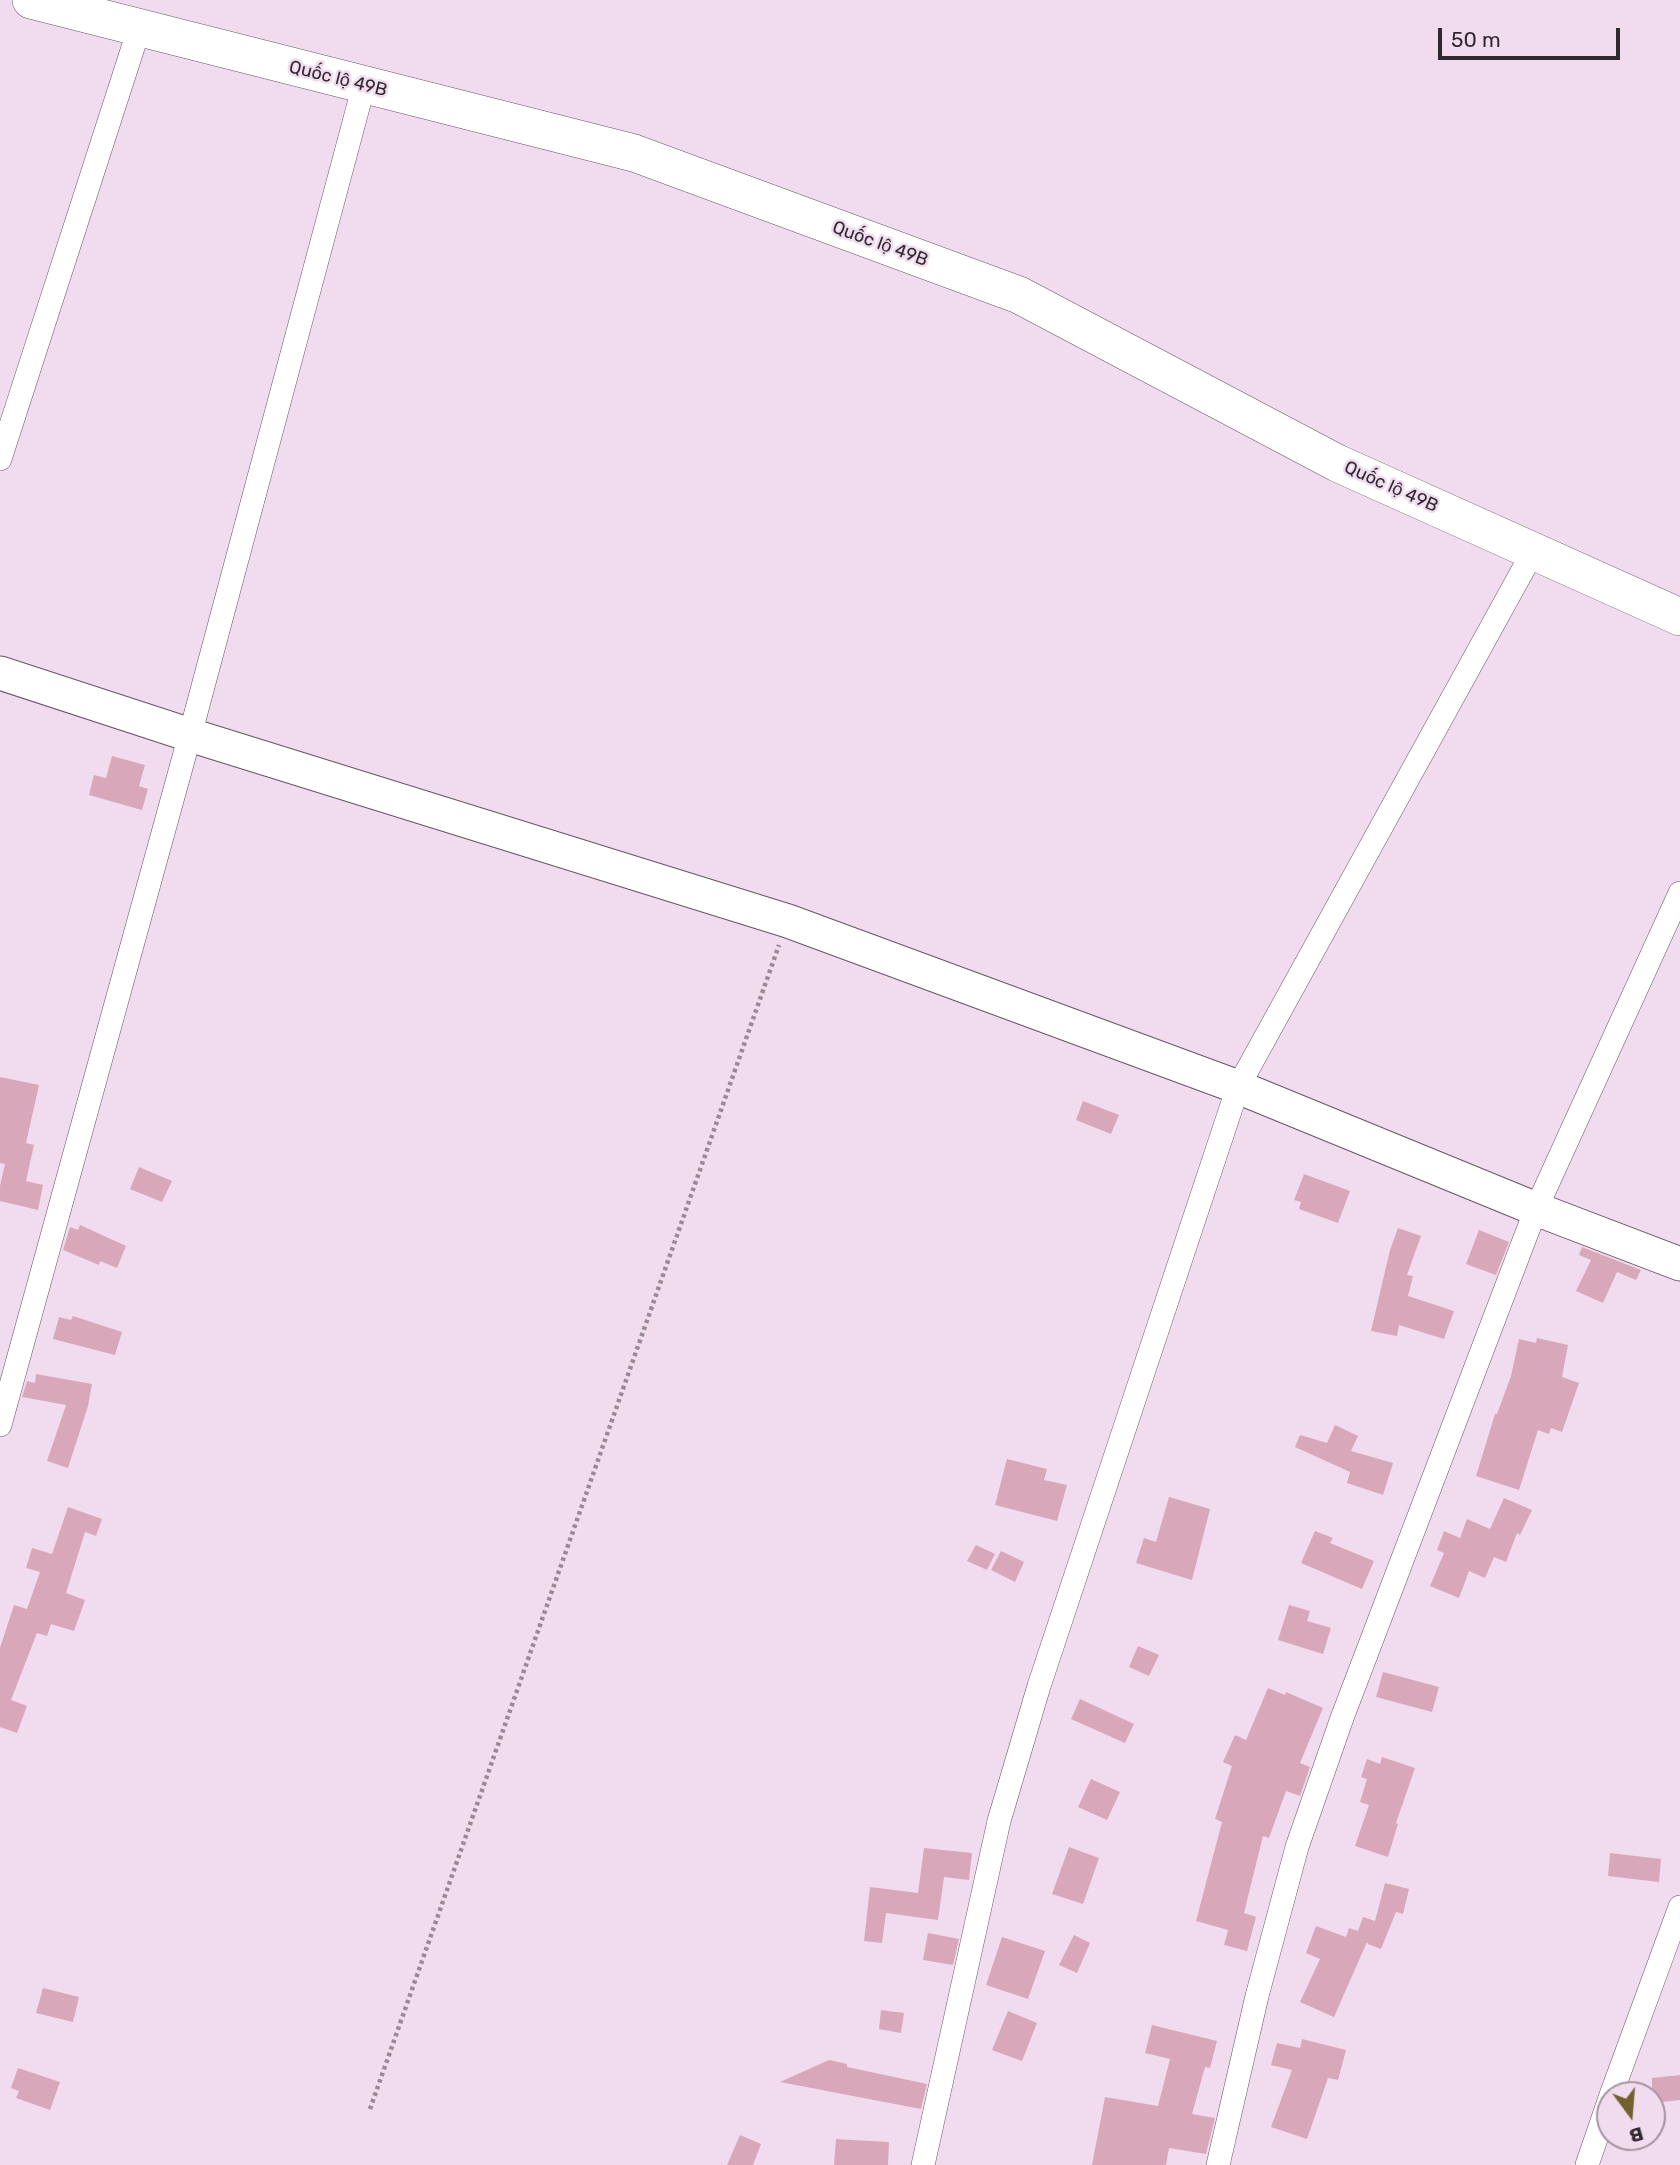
<!DOCTYPE html>
<meta charset="utf-8">
<style>
body{margin:0}
#map{position:relative;width:1680px;height:2165px;overflow:hidden;background:#f0dcee;font-family:Rubik,sans-serif}
canvas{display:block}
.north{position:absolute;left:1596px;top:2081px;width:70px;height:70px;box-sizing:border-box;background:#f0dcee;border:2px solid #a394a2;border-radius:50%;rotate:164deg;font-size:19px;font-weight:700;line-height:28px;text-align:center;color:#30292f}
.north::after{content:'';display:block;margin:auto;width:24px;height:32px;background:#72612f;clip-path:polygon(50% 0,100% 100%,50% 72%,0 100%)}
.scale{position:absolute;left:1438px;top:28px;width:182px;height:32px;box-sizing:border-box;border:4px solid #30292f;border-top:0;padding-left:9px;font-size:21px;line-height:24px;white-space:nowrap;color:#30292f;-webkit-text-stroke:5px #f0dcee;paint-order:stroke}
</style>
<div id="map">
<canvas width="1680" height="2165"></canvas>
<div class="north">B</div>
<div class="scale">50 m</div>
</div>
<script>
const c = document.querySelector('canvas').getContext('2d');
c.lineJoin = 'round';
function paint(path, color) { c.fillStyle = color; c.fill(path, 'evenodd'); }
function trace(path, color, width, dash) { c.strokeStyle = color; c.lineWidth = width; c.lineCap = dash ? 'butt' : 'round'; c.setLineDash(dash || []); c.stroke(path); }
function label(font, color, halo, rows, align = 'center') {
  c.font = font + ' Rubik,sans-serif'; c.lineWidth = 5; c.setLineDash([]); c.textBaseline = 'middle'; c.strokeStyle = halo; c.fillStyle = color; for (const [text, x, y, turn = 0] of rows) {
    c.save(); c.translate(x, y); c.rotate((+turn || 0) * Math.PI / 180); c.textAlign = isNaN(turn) ? turn : align; if (halo) c.strokeText(text, 0, 0); c.fillText(text, 0, 0); c.restore();
  }
}
paint(new Path2D(`
 M112,756L145,765L139,786L148,789L142,810L89,795L94,775L106,778Z
 M0,1077L39,1085L26,1143L34,1145L26,1181L43,1185L38,1210L0,1201V1186L5,1164L0,1163Z
 M1083,1101L1119,1115L1111,1134L1076,1120Z
 M139,1167L172,1181L162,1202L130,1189Z
 M1304,1174L1350,1191L1338,1223L1299,1209L1301,1202L1294,1200Z
 M80,1225L126,1246L117,1268L100,1261L99,1265L63,1250L70,1227L78,1230Z
 M1398,1228L1421,1236L1407,1275L1413,1276L1408,1296L1454,1311L1444,1339L1399,1325L1397,1336L1371,1331L1390,1250Z
 M1479,1230L1509,1242L1496,1275L1466,1264Z
 M1582,1247L1641,1270L1636,1280L1617,1272L1603,1303L1576,1291L1591,1260L1579,1255Z
 M73,1316L122,1332L115,1355L53,1339L59,1317L71,1320Z
 M1537,1338L1568,1345L1562,1377L1579,1383L1562,1432L1551,1428L1549,1434L1538,1430L1519,1490L1476,1476L1495,1414H1497L1511,1376L1519,1339L1536,1343Z
 M36,1374L92,1384L88,1406L68,1468L47,1461L66,1405L22,1397L27,1381L35,1383Z
 M1335,1425L1358,1436L1351,1451L1393,1463L1383,1495L1347,1483L1350,1472L1295,1447L1300,1435L1327,1443Z
 M1007,1459L1047,1469L1044,1480L1067,1485L1057,1521L995,1505Z
 M1169,1497L1210,1509L1192,1580L1136,1563L1144,1538L1156,1542Z
 M1504,1498L1532,1510L1520,1535L1517,1533L1506,1562L1494,1557L1485,1578L1469,1571L1459,1598L1430,1586L1444,1553L1437,1550L1444,1531L1460,1538L1467,1519L1490,1529Z
 M68,1507L102,1519L96,1536L85,1532L66,1593L85,1600L74,1631L51,1624L47,1636L37,1633L11,1700L27,1706L17,1733L0,1727V1648L14,1605L27,1609L40,1572L26,1568L32,1548L52,1554Z
 M1315,1531L1333,1538L1330,1543L1374,1561L1362,1589L1301,1563Z
 M976,1545L995,1554L987,1570L967,1561Z
 M1001,1551L1024,1562L1015,1582L991,1570Z
 M1289,1605L1310,1611L1307,1621L1331,1628L1323,1654L1278,1640Z
 M1138,1646L1159,1655L1149,1676L1129,1667Z
 M1383,1672L1439,1687L1432,1712L1376,1697Z
 M1268,1688L1285,1695L1286,1692L1323,1708L1300,1763L1310,1767L1300,1796L1286,1791L1269,1838L1263,1836L1244,1913L1256,1917L1247,1951L1224,1945L1228,1930L1196,1921L1222,1822L1215,1819L1232,1766L1223,1762L1235,1735L1246,1740Z
 M1080,1699L1134,1724L1125,1743L1071,1719Z
 M1382,1757L1415,1768L1396,1823L1398,1824L1388,1857L1355,1846L1369,1805L1360,1802L1367,1779L1361,1777L1367,1759L1380,1764Z
 M1091,1779L1120,1792L1107,1820L1078,1807Z
 M1069,1847L1099,1858L1083,1904L1052,1894Z
 M924,1848L972,1853L969,1880L944,1877L938,1920L886,1913L882,1943L864,1941L870,1887L918,1893Z
 M1610,1853L1661,1859L1659,1882L1608,1876Z
 M1385,1883L1409,1889L1403,1914L1396,1912L1381,1949L1368,1944L1367,1942L1334,2017L1300,2002L1320,1959L1306,1953L1316,1926L1346,1937L1349,1928L1358,1931L1363,1917L1375,1921Z
 M928,1933L959,1939L953,1965L923,1960Z
 M1074,1935L1090,1943L1077,1973L1059,1965Z
 M1002,1937L1045,1951L1028,1999L986,1985Z
 M43,1988L79,1997L73,2022L36,2013Z
 M881,2010L904,2013L901,2033L879,2029Z
 M1008,2011L1037,2023L1022,2061L992,2050Z
 M1152,2025L1217,2041L1210,2068L1205,2067L1192,2114L1215,2118L1206,2154L1169,2148L1166,2165H1092L1105,2097L1158,2106L1170,2059L1145,2053Z
 M1302,2039L1346,2050L1338,2080L1328,2078L1307,2139L1271,2127L1292,2070L1271,2065L1277,2043L1300,2048Z
 M829,2060L847,2064V2067L927,2084L921,2109L780,2082Z
 M18,2068L60,2082L50,2110L16,2098L19,2091L11,2088Z
 M1680,2075V2100L1652,2103V2078Z
 M740,2135L761,2144L753,2165H727Z
 M836,2139L889,2142L888,2165H834Z`), '#d9a7ba');
const street = new Path2D(`
 M0,459L139,29
 M0,1425L190,735L364,85
 M1611,2095L1680,1907
 M923,2165L999,1821L1039,1686L1238,1087L1534,550
 M1218,2165L1257,1996L1297,1847L1342,1718L1536,1209L1680,893
 M1587,2165L1610,2098`);
const secondary = new Path2D(`
 M0,673L190,735L788,921L1238,1087L1536,1209L1680,1264`);
const primary = new Path2D(`
 M31,0L634,153L1019,295L1337,463L1680,617`);
trace(street, '#665665', 24);
trace(secondary, '#665665', 35);
trace(primary, '#665665', 38);
trace(new Path2D(`
 M370,2109L779,945`), '#978995', 4.5, [3.5, 3.5]);
trace(street, '#fff', 23);
trace(secondary, '#fff', 33);
trace(primary, '#fff', 37);
label('18px', '#30292f', '#f0dcee', [
 ["Quốc lộ 49B",338,79,14],
 ["Quốc lộ 49B",880,244,20],
 ["Quốc lộ 49B",1391,487,24]
]);
</script>
